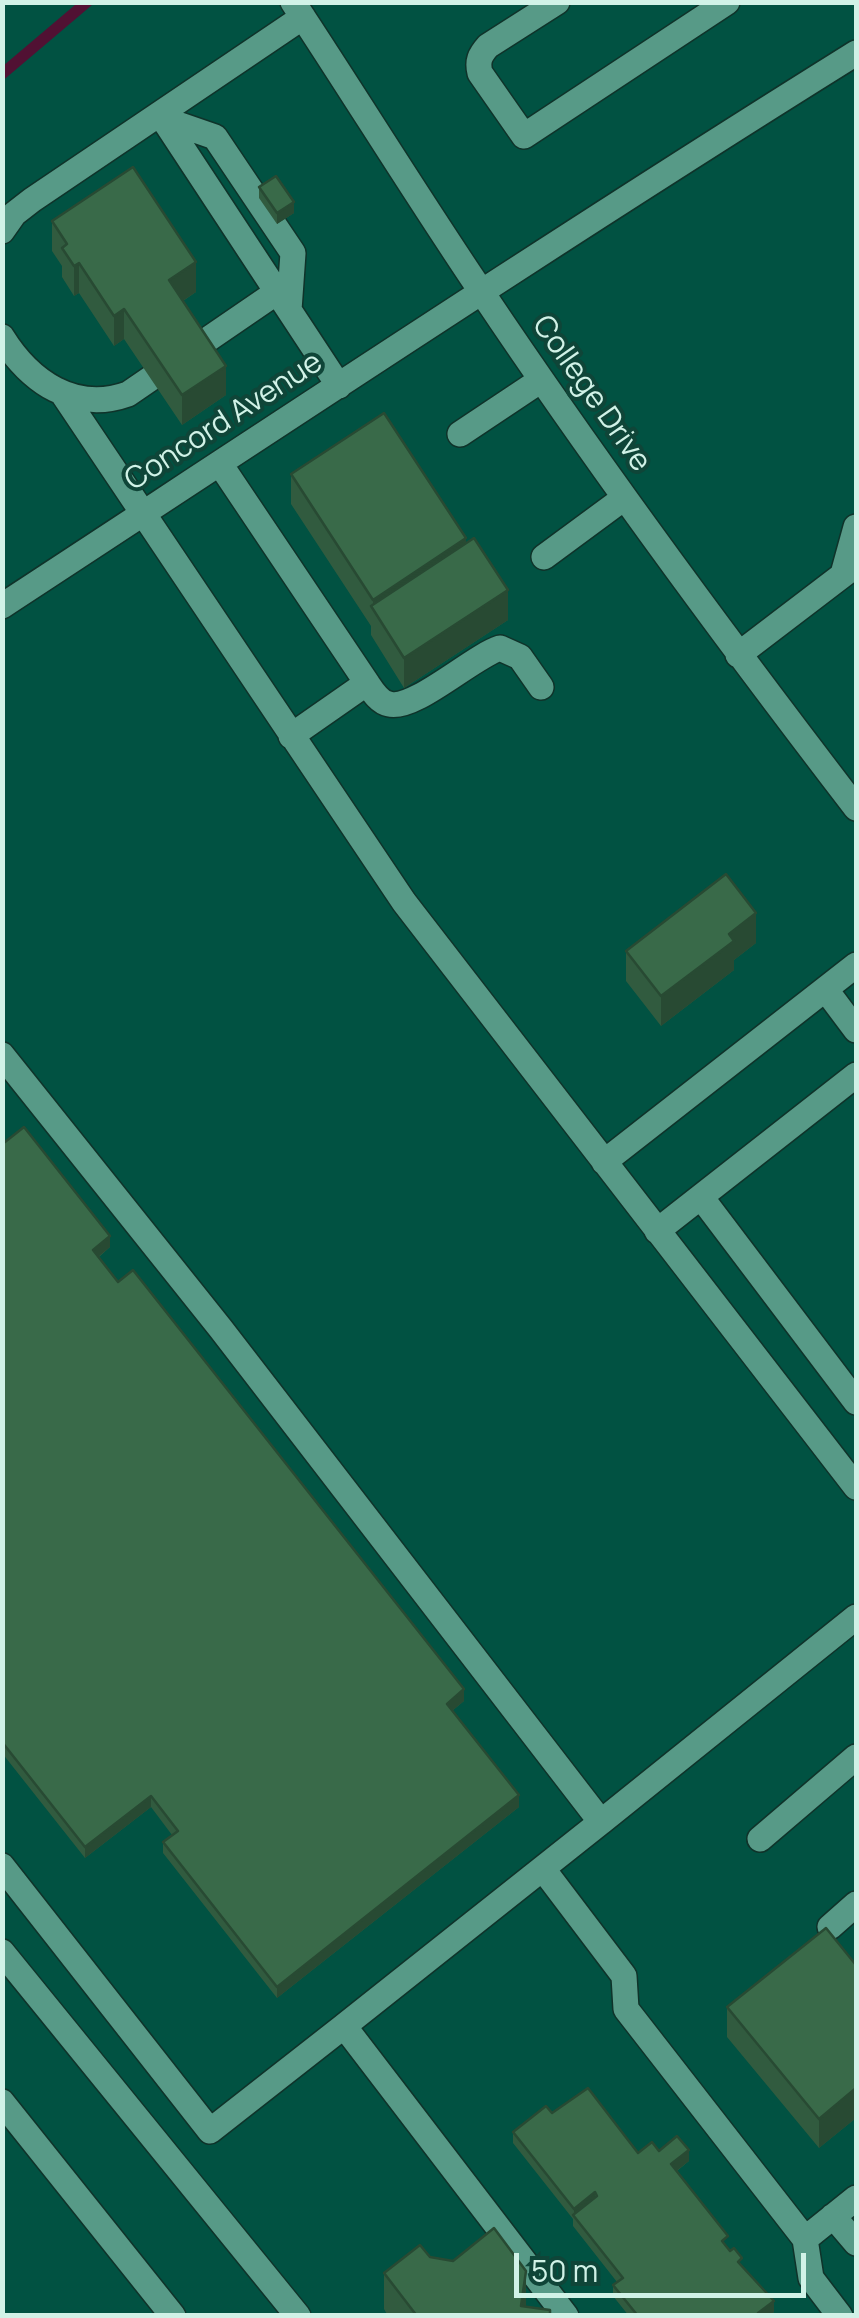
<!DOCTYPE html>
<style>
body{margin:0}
#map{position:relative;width:859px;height:2318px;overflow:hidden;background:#015242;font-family:Manrope,sans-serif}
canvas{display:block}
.frame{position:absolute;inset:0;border:5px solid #d1f2e7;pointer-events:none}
.scale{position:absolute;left:514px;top:2253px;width:292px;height:45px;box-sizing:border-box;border:5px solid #d1f2e7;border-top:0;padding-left:12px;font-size:30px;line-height:35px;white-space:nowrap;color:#d1f2e7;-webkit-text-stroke:8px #0f4538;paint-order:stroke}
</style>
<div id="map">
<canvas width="859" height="2318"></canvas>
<div class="frame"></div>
<div class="scale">50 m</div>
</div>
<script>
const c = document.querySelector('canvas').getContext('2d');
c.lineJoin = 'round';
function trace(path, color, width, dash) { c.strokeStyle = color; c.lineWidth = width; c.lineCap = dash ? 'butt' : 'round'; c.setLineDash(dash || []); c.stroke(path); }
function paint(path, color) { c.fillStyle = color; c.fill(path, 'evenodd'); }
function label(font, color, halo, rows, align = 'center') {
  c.font = font + ' Manrope,sans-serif'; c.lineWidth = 8; c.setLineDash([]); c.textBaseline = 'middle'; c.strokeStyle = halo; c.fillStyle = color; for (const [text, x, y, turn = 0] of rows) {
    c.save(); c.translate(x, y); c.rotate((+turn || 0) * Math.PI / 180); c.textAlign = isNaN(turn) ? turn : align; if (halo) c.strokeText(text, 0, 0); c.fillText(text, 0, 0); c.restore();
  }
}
trace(new Path2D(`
 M2,74L87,2`), '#511133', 11);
const minor = new Path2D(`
 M293,2C357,99 418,198 483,294C601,470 727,640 856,808
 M557,2L488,46C480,55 477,61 480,73L524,136L727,2
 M160,114L339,386
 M163,119L215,137L293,253L289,310
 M2,231L14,214L32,200L303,17
 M2,337C30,382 75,413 128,394L277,292
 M63,394L404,902L856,1487
 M460,434L541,380
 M220,464L367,683C373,692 379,702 389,704C414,711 472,657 500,648L520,657L541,687
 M544,557L624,498
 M843,574L856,527
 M2,606C286,420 569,232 856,53
 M738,655L856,565
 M291,736L367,683
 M826,990L856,1030
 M2,1055L221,1329L601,1822L856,1617
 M604,1162L856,965
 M701,1197L856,1402
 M657,1231L856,1075
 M760,1839L856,1757
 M2,1866L210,2131L344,2026
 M543,1869L624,1976L626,2009L805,2239L856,2198
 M830,1927L856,1904
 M2,1952L298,2316
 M2,2102L173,2316
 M833,2216L856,2243
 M805,2239L811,2278L840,2316
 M566,2316L344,2026L601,1822`);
trace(minor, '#0f332a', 28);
trace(minor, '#579a87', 25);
paint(new Path2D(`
 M259,187L294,213L277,224L259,198Z
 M52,221L196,292L183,301L226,395L182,425L124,339L114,346L79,293L74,296L62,277V266L52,251Z
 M291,474L466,543L508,620L404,688L371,635V626L291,504Z
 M756,943L734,960V970L661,1026L626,981V951Z
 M2,1138L110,1247L99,1257L118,1282L464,1701L452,1711L519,1807L277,1998L163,1853V1842L172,1835L151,1807L85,1858L2,1753Z
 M856,1965V2118L819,2148L727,2037V2007Z
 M552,2113L638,2153L659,2151L689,2161L677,2171L727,2248L742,2266L774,2312L769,2316H629L613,2296V2285L617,2282L573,2226V2219L513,2143V2132Z
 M430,2257L526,2307L550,2316H388L384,2309V2273Z`), '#315b3f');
paint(new Path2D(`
 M294,202V213L277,224V213Z
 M196,262V292L169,310V280Z
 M79,263V293L74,296V266Z
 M124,309V339L114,346V316Z
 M226,366V395L182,425V395Z
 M466,538V568L373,609V600Z
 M508,590V620L404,688V658Z
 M756,913V943L734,960V970L661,1026V996L729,934Z
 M110,1236V1247L93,1261V1250Z
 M464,1689V1701L447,1715V1704Z
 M519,1795V1807L277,1998V1987Z
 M151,1796V1807L85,1858V1847Z
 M856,2088V2118L819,2148V2119Z
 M689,2150V2161L671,2175V2164Z
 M595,2192V2203L574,2216V2209Z
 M526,2271V2307L521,2306Z
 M774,2301V2312L769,2316H758V2313Z`), '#284a33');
const building = new Path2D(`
 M133,167L196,262L169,280L226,366L182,395L124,309L114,316L79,263L74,266L62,248L67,244L52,221Z
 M276,176L294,202L277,213L259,187Z
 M384,413L466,538L373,600L291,474Z
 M474,538L508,590L404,658L371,606Z
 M726,874L756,913L729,934L734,941L661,996L626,951Z
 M24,1127L110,1236L93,1250L118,1282L133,1270L464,1689L447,1704L519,1795L277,1987L163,1842L178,1831L151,1796L85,1847L2,1742V1138L5,1142Z
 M826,1928L856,1965V2088L819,2119L727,2007Z
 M588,2088L638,2153L652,2142L659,2151L677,2136L689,2150L671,2164L728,2236L722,2241L730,2251L734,2248L742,2258L738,2262L774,2301L758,2313L760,2316H638L613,2285L623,2278L573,2215L597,2196L595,2192L574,2209L513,2132L546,2106L552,2113Z
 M494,2228L526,2271L521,2306L550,2310V2316H417L384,2273L420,2245L430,2257L453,2261Z`);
paint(building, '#396a49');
trace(building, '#284a33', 2.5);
label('30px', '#d1f2e7', '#0f4538', [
 ["College Drive",591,394,55],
 ["Concord Avenue",224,422,-33]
]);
</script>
